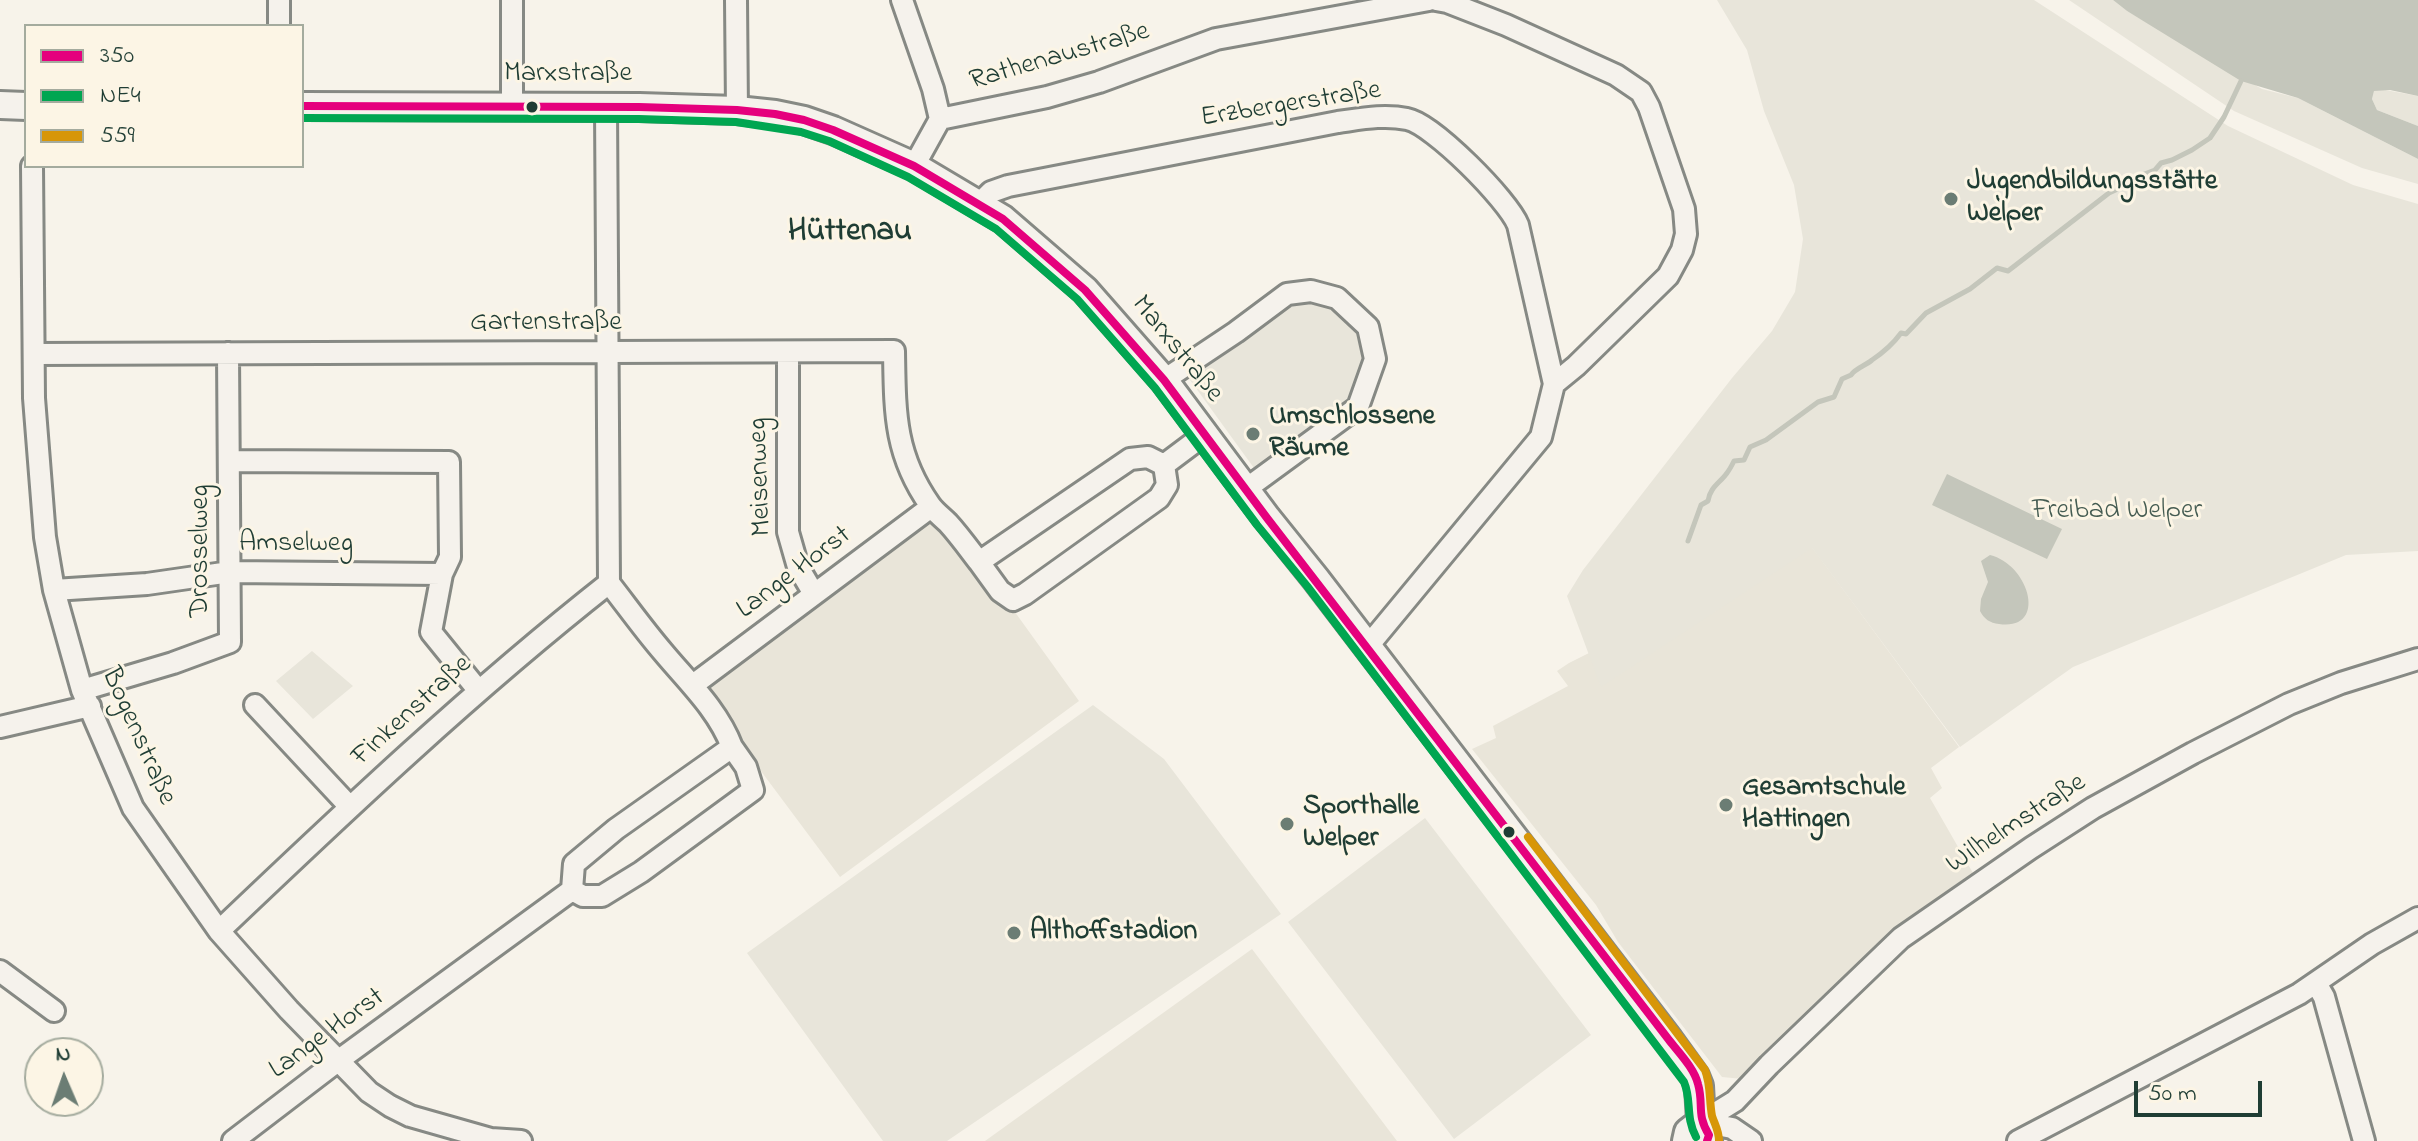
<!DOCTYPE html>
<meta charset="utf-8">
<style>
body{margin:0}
#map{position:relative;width:2418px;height:1141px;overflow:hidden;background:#f7f3ea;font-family:"Indie Flower",sans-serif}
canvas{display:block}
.legend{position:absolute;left:24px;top:24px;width:280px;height:144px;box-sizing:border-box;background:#fcf5e5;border:2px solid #a4ab9e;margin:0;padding:10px 14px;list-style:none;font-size:24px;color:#1f3d34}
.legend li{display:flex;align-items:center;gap:16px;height:40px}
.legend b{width:40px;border:2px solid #a4ab9e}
.north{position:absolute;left:24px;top:1037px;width:80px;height:80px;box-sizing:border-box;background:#fcf5e5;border:2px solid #a4ab9e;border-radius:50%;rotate:358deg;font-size:22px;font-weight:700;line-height:32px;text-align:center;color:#1f3d34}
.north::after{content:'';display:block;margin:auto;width:28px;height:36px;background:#6b7d74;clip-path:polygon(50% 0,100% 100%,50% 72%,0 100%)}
.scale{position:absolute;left:2134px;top:1081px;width:128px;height:36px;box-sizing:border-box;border:4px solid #1f3d34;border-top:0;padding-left:10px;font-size:24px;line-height:28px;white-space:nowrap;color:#1f3d34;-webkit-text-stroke:6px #fcf5e5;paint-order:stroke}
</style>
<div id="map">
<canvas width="2418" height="1141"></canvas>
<ul class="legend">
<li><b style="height:10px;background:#e5007d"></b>350</li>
<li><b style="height:10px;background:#00a651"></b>NE4</li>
<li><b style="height:10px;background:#d79608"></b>559</li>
</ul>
<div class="north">N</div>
<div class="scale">50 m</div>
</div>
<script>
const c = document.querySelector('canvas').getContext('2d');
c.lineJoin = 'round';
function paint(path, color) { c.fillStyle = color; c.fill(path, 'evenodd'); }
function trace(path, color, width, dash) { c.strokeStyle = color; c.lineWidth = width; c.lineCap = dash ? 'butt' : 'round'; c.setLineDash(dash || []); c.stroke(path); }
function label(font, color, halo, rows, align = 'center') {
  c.font = font + ' "Indie Flower",sans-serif'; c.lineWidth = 6; c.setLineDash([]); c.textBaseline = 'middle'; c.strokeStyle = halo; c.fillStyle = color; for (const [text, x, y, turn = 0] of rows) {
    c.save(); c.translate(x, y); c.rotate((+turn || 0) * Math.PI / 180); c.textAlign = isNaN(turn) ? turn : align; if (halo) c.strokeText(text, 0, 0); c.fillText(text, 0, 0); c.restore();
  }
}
paint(new Path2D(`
 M939,511L971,551L1079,701L840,877L699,688Z
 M1806,539L1959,747L1931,768L1942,788L1930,798L1973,873L1912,917L1743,1079L1722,1077L1618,942L1596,905L1472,749L1496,738L1493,726L1568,686L1557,671L1569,663L1695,600Z
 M1252,949L1397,1141H985Z`), '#e9e5d9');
paint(new Path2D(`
 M1717,0H2034L2228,126L2353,185L2418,204V551L2346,555L2073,667L1960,747L1812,548L1601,687L1567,596L1583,570L1732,378L1772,331L1795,292L1803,239L1794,185L1764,111L1747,50Z
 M2069,0H2113L2127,11L2262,89L2298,98L2418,159V184L2362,168L2234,111Z
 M2380,89L2418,96V126L2377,110L2372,99L2374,91Z
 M1289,298L1335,303L1361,328L1370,366L1351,405L1259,475L1185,373Z
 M312,651L353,686L313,719L276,681Z
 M1093,705L1164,759L1281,914L947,1141H883L747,953Z
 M1425,818L1591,1035L1454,1139L1288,922Z`), '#e8e5da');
paint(new Path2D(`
 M2113,0H2418V96L2390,90L2374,91L2372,99L2377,110L2418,126V159L2298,98L2241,81L2127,11Z
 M1947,474L2062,529L2047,559L1932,505Z
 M1990,555C2030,565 2048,631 1999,624C1990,623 1984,619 1980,611L1981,599L1988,582L1981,561Z`), '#c4c6bb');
trace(new Path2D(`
 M1688,541L1701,505L1708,501C1710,487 1720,483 1727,473C1730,469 1732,465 1734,461L1744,460L1750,447L1766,440L1818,402L1834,397L1842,379L1851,375C1856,368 1865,366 1872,360C1884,352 1893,344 1901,333L1906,334L1926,313L1970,289L1997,268L2008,271L2109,193L2120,188L2134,178L2155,170L2161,163L2172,160L2192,150L2210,138L2224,117L2241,81`), '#c4c6bb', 5);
const minor = new Path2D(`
 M279,0V26
 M512,0V108
 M736,0L737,110
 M902,0L933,89L940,119L914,166
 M1436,0L1447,2L1506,25L1616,75L1641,92L1649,107L1684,209L1686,234L1682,250L1668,276L1576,366L1554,384
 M940,119L1047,97L1099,82L1216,39L1429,0
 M32,166L34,398L45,537L54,590L82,690L133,808L219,931L289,1010L369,1092L390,1106L410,1116L491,1139L521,1141
 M979,204L991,192L1008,186L1338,122C1360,119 1384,114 1407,119C1433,124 1508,200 1518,225L1554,384L1541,437L1368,646
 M788,353V532L798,567L814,594
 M35,354L894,351C895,412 894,454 930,505C935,512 942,517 948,523C959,535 969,549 979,562
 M1164,380L1236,332L1287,294L1311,291L1337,298L1368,327L1375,359L1358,407L1246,489
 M1148,457L1164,465L1167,485L1159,498L1025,594L1013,600L1000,591L979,562L1130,459Z
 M230,461L449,462L450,557L442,574
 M1164,465L1204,435
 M609,583C627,606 644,630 663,652C688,682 718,710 732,747L616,829L574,864L572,890L583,896H602L641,872L753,790L746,767L732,747
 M54,590L147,584L230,572L442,574L431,632L478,690
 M693,685L931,507
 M82,690L173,663L230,642L228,353
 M255,705L350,807
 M0,727L90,706
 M219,931C345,811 472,691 609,583L606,107
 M0,971L54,1011
 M2316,983L2324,997L2364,1141
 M1701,1122L1735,1101L1769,1065L1901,938L2031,848L2093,808L2193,753L2289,704L2341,683L2418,659
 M1701,1122L1732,1128L1751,1141
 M233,1141L339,1060L572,890
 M2018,1141L2299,994L2372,944L2418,918`);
const tertiary = new Path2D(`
 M0,105L26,106
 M302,106L639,107L737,110L775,114L804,120L833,130L914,166L1003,219L1085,290L1164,380L1267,518L1316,579L1669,1040L1695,1076L1699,1086L1701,1122L1709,1135L1707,1141
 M1686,1141L1688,1132L1701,1122`);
trace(minor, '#868984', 26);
trace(tertiary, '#868984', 32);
trace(minor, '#f5f2ec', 20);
trace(tertiary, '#f5f2ec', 26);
trace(new Path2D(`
 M302,106L639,107L737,110L775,114L804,120L833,130L914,166L1003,219L1085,290L1164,380L1267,518L1669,1040C1679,1053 1694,1068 1698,1084C1704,1105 1696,1114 1709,1135L1707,1141`), '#e5007d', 8);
trace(new Path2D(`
 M302,118L639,119L736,122L801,132L829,141L908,177L996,229L1077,299L1155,388L1257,525L1307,586L1684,1082C1692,1101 1685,1116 1696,1137`), '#00a651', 8);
trace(new Path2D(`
 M1528,837L1705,1070C1711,1085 1709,1100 1712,1116C1715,1125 1719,1131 1719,1141`), '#d79608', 8);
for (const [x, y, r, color] of [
 [532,107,7,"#1f3d34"],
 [1951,199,8,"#6b7d74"],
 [1253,434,8,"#6b7d74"],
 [1726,805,8,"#6b7d74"],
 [1287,824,8,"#6b7d74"],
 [1509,832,7,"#1f3d34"],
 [1014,933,8,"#6b7d74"]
]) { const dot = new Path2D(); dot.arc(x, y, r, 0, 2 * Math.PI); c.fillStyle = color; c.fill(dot); trace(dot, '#fcf5e5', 3); }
label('28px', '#1f3d34', '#fcf5e5', [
 ["Rathenaustraße",1060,58,-16],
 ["Marxstraße",568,75],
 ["Erzbergerstraße",1291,106,-9],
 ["Gartenstraße",546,324],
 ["Marxstraße",1176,350,51],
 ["Meisenweg",762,477,-92],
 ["Amselweg",296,545],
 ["Drosselweg",202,551,-90],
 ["Lange Horst",795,574,-37],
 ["Finkenstraße",413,712,-42],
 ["Bogenstraße",137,737,66],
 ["Wilhelmstraße",2017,825,-33],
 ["Lange Horst",328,1035,-36]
]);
label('bold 28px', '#1f3d34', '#fcf5e5', [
 ["Jugendbildungsstätte",1967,183],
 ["Welper",1967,215],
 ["Umschlossene",1269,418],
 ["Räume",1269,450],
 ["Gesamtschule",1742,789],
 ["Hattingen",1742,821],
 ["Sporthalle",1303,808],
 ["Welper",1303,840],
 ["Althoffstadion",1030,933]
], 'left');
label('28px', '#455c52', '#fcf5e5', [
 ["Freibad Welper",2117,512]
]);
label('bold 32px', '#1f3d34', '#fcf5e5', [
 ["Hüttenau",850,234]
]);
</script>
